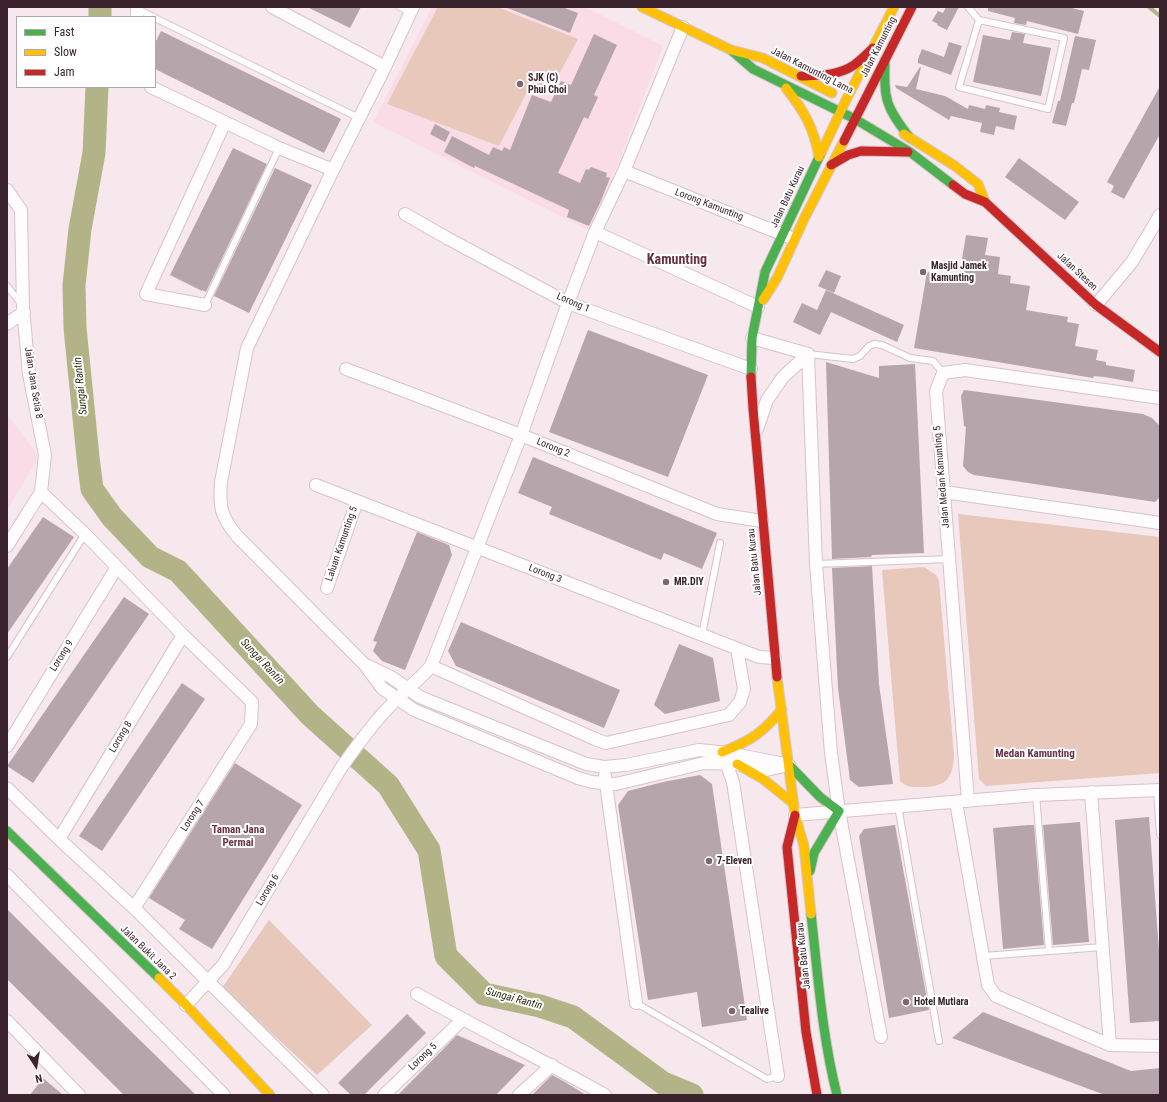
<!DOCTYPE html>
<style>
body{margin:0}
#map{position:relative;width:1167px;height:1102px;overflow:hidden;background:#f6e8ed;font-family:"Roboto Condensed",sans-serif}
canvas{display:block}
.frame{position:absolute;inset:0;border:8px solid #3a232c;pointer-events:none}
.legend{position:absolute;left:16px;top:16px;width:140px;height:72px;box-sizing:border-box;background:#fff;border:1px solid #b0a7ab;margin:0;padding:5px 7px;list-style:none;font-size:12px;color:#3a232c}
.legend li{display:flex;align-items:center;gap:8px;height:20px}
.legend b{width:20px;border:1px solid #b0a7ab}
.north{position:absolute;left:16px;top:1046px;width:40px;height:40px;-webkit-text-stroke:3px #fff;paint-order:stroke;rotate:168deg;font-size:11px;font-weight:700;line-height:16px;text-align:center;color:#3a232c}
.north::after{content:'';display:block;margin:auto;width:14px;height:18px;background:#3a232c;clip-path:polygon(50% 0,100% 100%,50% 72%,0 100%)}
</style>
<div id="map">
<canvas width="1167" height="1102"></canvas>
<div class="frame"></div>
<ul class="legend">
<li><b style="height:5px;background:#4caf50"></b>Fast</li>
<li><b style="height:5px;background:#ffc107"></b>Slow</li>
<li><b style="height:5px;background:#c62828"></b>Jam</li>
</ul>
<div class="north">N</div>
</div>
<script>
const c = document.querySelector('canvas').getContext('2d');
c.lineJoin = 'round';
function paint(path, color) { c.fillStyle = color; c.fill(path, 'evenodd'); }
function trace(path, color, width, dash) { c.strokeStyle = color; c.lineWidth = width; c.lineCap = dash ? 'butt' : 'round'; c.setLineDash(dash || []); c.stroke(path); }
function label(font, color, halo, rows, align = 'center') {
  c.font = font + ' "Roboto Condensed",sans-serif'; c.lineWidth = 4; c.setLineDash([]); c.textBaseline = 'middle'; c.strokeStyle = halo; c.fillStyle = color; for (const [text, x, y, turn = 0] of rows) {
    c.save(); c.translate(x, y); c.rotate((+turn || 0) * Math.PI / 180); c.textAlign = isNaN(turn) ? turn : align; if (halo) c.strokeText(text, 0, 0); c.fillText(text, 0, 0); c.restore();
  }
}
paint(new Path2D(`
 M432,7H585L663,46L592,232L373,122Z
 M7,414L39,457L7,510Z`), '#fadce7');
paint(new Path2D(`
 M438,7H497L578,39L549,93L530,86L499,146L387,104Z
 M958,514L1160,537V773L986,786L979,779Z
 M924,567L936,575L939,581L954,755C953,780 945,787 920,787C910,787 908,788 900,781L882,570Z
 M269,920L372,1025L317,1075L222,988Z`), '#e7c8ba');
trace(new Path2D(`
 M1149,7L1160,16`), '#b2b488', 4);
trace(new Path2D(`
 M100,17V7
 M97,87L94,153L80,229L74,285L75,328L88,457L92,489L112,517L150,557L178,571L310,715L388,785L429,850L446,956L484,994L540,1006L573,1017L663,1083L692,1095`), '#b2b488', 23);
paint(new Path2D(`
 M307,7H361L350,28Z
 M505,7H562L578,13L570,33Z
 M946,7H959L947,30L937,25L938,24L932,21L938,11L943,13Z
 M988,7H1068L1084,11L1078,34L1027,21L1026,25L1014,23L1015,18L988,11Z
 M161,31L341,119L324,153L155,69V43Z
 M1012,32L1025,34L1023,43L1051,48L1041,96L973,82L983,35L1010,40Z
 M594,34L617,45L594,95L598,97L588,119L584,117L558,173L580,183L586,169L589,170L591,167L607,173L606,177L610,178L600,203L589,226L567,217L569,210L475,166L474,168L444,152L452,136L489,155L493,147L502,151L504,147L510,150L532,95L551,102L561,81L571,85Z
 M1075,36L1096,40L1089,70L1082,69L1074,103H1072L1066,126L1052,123L1058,101H1060Z
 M949,42L962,46L951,75L918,63V59L922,49L944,57Z
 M920,67H921L916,89L945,96L968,109L969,105L985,109L986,105L1000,108L999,112L1017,116L1014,130L996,126L994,135L980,132L982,123L951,116L949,120L896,88L895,85L907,87Z
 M1160,86V134L1124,199L1111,192L1114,186L1107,182Z
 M435,124L450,132L445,142L430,134Z
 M233,148L267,164L206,292L202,290V291L170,275Z
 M1019,158L1079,202L1065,220L1005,177Z
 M275,168L312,185L249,313L214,296Z
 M966,235L988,238L985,255L1000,257L998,274L1011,276L1010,283L1030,286L1026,310L1068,317L1067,322L1079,324L1075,346L1098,350L1096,360L1106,362V365L1135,370L1133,382L1104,377L1094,376L1093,378L914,348L927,272L959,277Z
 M826,270L841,276L834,293L818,286Z
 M826,290L904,325L897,342L831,312L820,335L793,322L802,303L817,310Z
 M588,330L708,375L668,477L549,432Z
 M826,362L879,378V366L915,364L924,553L872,555L871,557L832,559Z
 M964,390L1143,414L1152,418L1160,426V497L1155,502L974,475L968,472L963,466L966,427L964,426L961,396Z
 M533,457L717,533L702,569L664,553L661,560L549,514L552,507L518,493Z
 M43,517L74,537L7,634V569Z
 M417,532L449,545L452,555L405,670L382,661L373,651L377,642L373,641Z
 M872,566L879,684L893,784L859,787L850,780L838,688L832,568Z
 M124,597L149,614L33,783L7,766Z
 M461,622L620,690L604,728L456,666L448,651Z
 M679,644L713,658L720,701L665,714L654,705Z
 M182,683L205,699L102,851L79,836Z
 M235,763L302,805L212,949L179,929L185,920L149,898Z
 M700,775L712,784L747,1020L702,1027L697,992L648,1000L618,805L628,791L663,782Z
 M1149,817L1160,964V1021L1130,1023L1115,820Z
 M1080,822L1089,942L1053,945L1043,825Z
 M895,825L929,1010L889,1018L859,836L864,829Z
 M1028,825H1034L1044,945L1003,949L993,828Z
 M7,909L52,954L196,1095H124L22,994L7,979Z
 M983,1012L1131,1071L1160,1068V1095H1105L952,1038Z
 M407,1014L426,1033L364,1095H351L338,1083Z
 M457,1035L525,1065L496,1095H398Z
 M552,1075L565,1082L586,1095H532Z
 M43,1078L63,1095H30Z`), '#b7a5ac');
const lane = new Path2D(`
 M400,7L410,12
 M968,7L979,20L1064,38L1048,109L959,87L979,20
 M137,9L154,17
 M155,18L359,118
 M7,286L22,305
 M205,305L279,148
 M808,354L853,359L860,356L869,346L874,344L882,345L910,358L933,361L943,373
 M816,564L949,559
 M702,635L720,543
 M7,657L85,534
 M1157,790L1160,835
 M1036,795L1049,951
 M898,806L939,1041
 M983,956L1103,947
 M636,1003L767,1079L778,1076`);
const street = new Path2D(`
 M137,7V17
 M272,7L385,67
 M413,7L385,67L333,170L247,348L221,482C219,508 221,516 237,536L365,665L382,688L414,710L578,778L592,782L616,784L704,763L737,764L766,770L789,765
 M151,87L279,148L333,170
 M624,171L789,237
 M7,190L21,210L23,308L29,374L45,455L41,492L7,546
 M405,214L447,238L568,303L751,369
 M595,232L758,307
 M205,305L146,294L225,122
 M1096,305L1132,262L1160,215
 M7,324L24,312
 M752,338L808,354
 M808,354L816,564L831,753L839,811L881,1037
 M346,369L521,435L717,514L762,521
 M757,429L767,400L783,377L808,354
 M316,485L759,657L775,658
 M41,492L85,534L183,635L252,702L251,724L134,908
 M944,492L1160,523
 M327,588L357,501
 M368,666L391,677L420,697L586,764L604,767L626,765L699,750L728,753L785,764
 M431,666L595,739L606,743L729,715L740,702L744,689L737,649
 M7,746L117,567
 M726,763L733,782L778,1076
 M605,776L636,1003
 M7,788L59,839L134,908L323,1095
 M1091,792L1110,1045
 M968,801L936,391L943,373L965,370L1160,398
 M956,802L988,985L996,996L1110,1045L1160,1046
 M795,815L1036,795L1160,790
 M59,839L183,635
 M7,875L224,1095
 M417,994C479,1029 543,1060 605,1095
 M186,1005L223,965L341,768C358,744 376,719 397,699C409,687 420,679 431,666L521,435L568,303L595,232L624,171L683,27
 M7,1021L79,1095
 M384,1095L462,1020
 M519,1095L552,1065`);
const fast = new Path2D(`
 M731,50L753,69L855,119L910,152L953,185
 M885,60C884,100 885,106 910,138
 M751,377L752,338L765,272L821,153
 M789,765L820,797L839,811L814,853L810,871
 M7,831L159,978
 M811,914C818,975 822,1036 837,1095`);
const slow = new Path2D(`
 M642,7L731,50L763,58L832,93
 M786,88C804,111 814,128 819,157
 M904,134L955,166L978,184L985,202
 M821,153L846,100L894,7
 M763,300L777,278L804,219L844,141
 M777,677L795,815L804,846L811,914
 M722,752C750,741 763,733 782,709
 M737,764L763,779L794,804
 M159,978L186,1005L270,1095`);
const jam = new Path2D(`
 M801,76C819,75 838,76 854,65C861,60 867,54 873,48
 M844,141L912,7
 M831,165L848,155L861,151L908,152
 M953,185L965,194L985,202L1096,305L1160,352
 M751,377L753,408L777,677
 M795,815L787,847L806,1032L817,1095`);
trace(lane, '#d5c4ca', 8);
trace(street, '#d5c4ca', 14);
trace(fast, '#d5c4ca', 11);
trace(slow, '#d5c4ca', 11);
trace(jam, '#d5c4ca', 11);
trace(lane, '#fefcfc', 6);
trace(street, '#fefcfc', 12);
trace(fast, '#4caf50', 9);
trace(slow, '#ffc107', 9);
trace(jam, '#c62828', 9);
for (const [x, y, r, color] of [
 [520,84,4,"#7c6870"],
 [923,272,4,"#7c6870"],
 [666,582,4,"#7c6870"],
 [709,861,4,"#7c6870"],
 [906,1002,4,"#7c6870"],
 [732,1011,4,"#7c6870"]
]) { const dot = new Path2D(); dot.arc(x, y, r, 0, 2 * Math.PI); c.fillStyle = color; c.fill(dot); trace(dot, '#fff', 1.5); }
label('10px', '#3a232c', '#fff', [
 ["Jalan Kamunting",879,47,-63],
 ["Jalan Kamunting Lama",812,71,27],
 ["Jalan Batu Kurau",788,197,-65],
 ["Lorong Kamunting",709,205,21],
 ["Jalan Stesen",1077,272,43],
 ["Lorong 1",573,303,23],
 ["Jalan Jana Setia 8",33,383,81],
 ["Lorong 2",553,448,22],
 ["Jalan Medan Kamunting 5",942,477,-95],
 ["Laluan Kamunting 5",342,544,-71],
 ["Jalan Batu Kurau",755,562,-96],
 ["Lorong 3",545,574,21],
 ["Lorong 9",62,656,-58],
 ["Lorong 8",121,737,-59],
 ["Lorong 7",193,816,-57],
 ["Lorong 6",268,890,-59],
 ["Jalan Bukit Jana 2",148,953,44],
 ["Jalan Batu Kurau",804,956,-96],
 ["Lorong 5",423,1057,-44]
]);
label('bold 10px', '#3a232c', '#fff', [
 ["SJK (C)",528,78],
 ["Phui Choi",528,90],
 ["Masjid Jamek",931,266],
 ["Kamunting",931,278],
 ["MR.DIY",674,582],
 ["7-Eleven",717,861],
 ["Hotel Mutiara",914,1002],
 ["Tealive",740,1011]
], 'left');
label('italic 11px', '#2b2e11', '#fff', [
 ["Sungai Rantin",81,386,-96],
 ["Sungai Rantin",262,662,47],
 ["Sungai Rantin",514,999,15]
]);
label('bold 11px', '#663348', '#fff', [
 ["Medan Kamunting",1035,754],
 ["Taman Jana",238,830],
 ["Permai",238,843]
]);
label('bold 14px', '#663348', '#fff', [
 ["Kamunting",677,260]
]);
</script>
